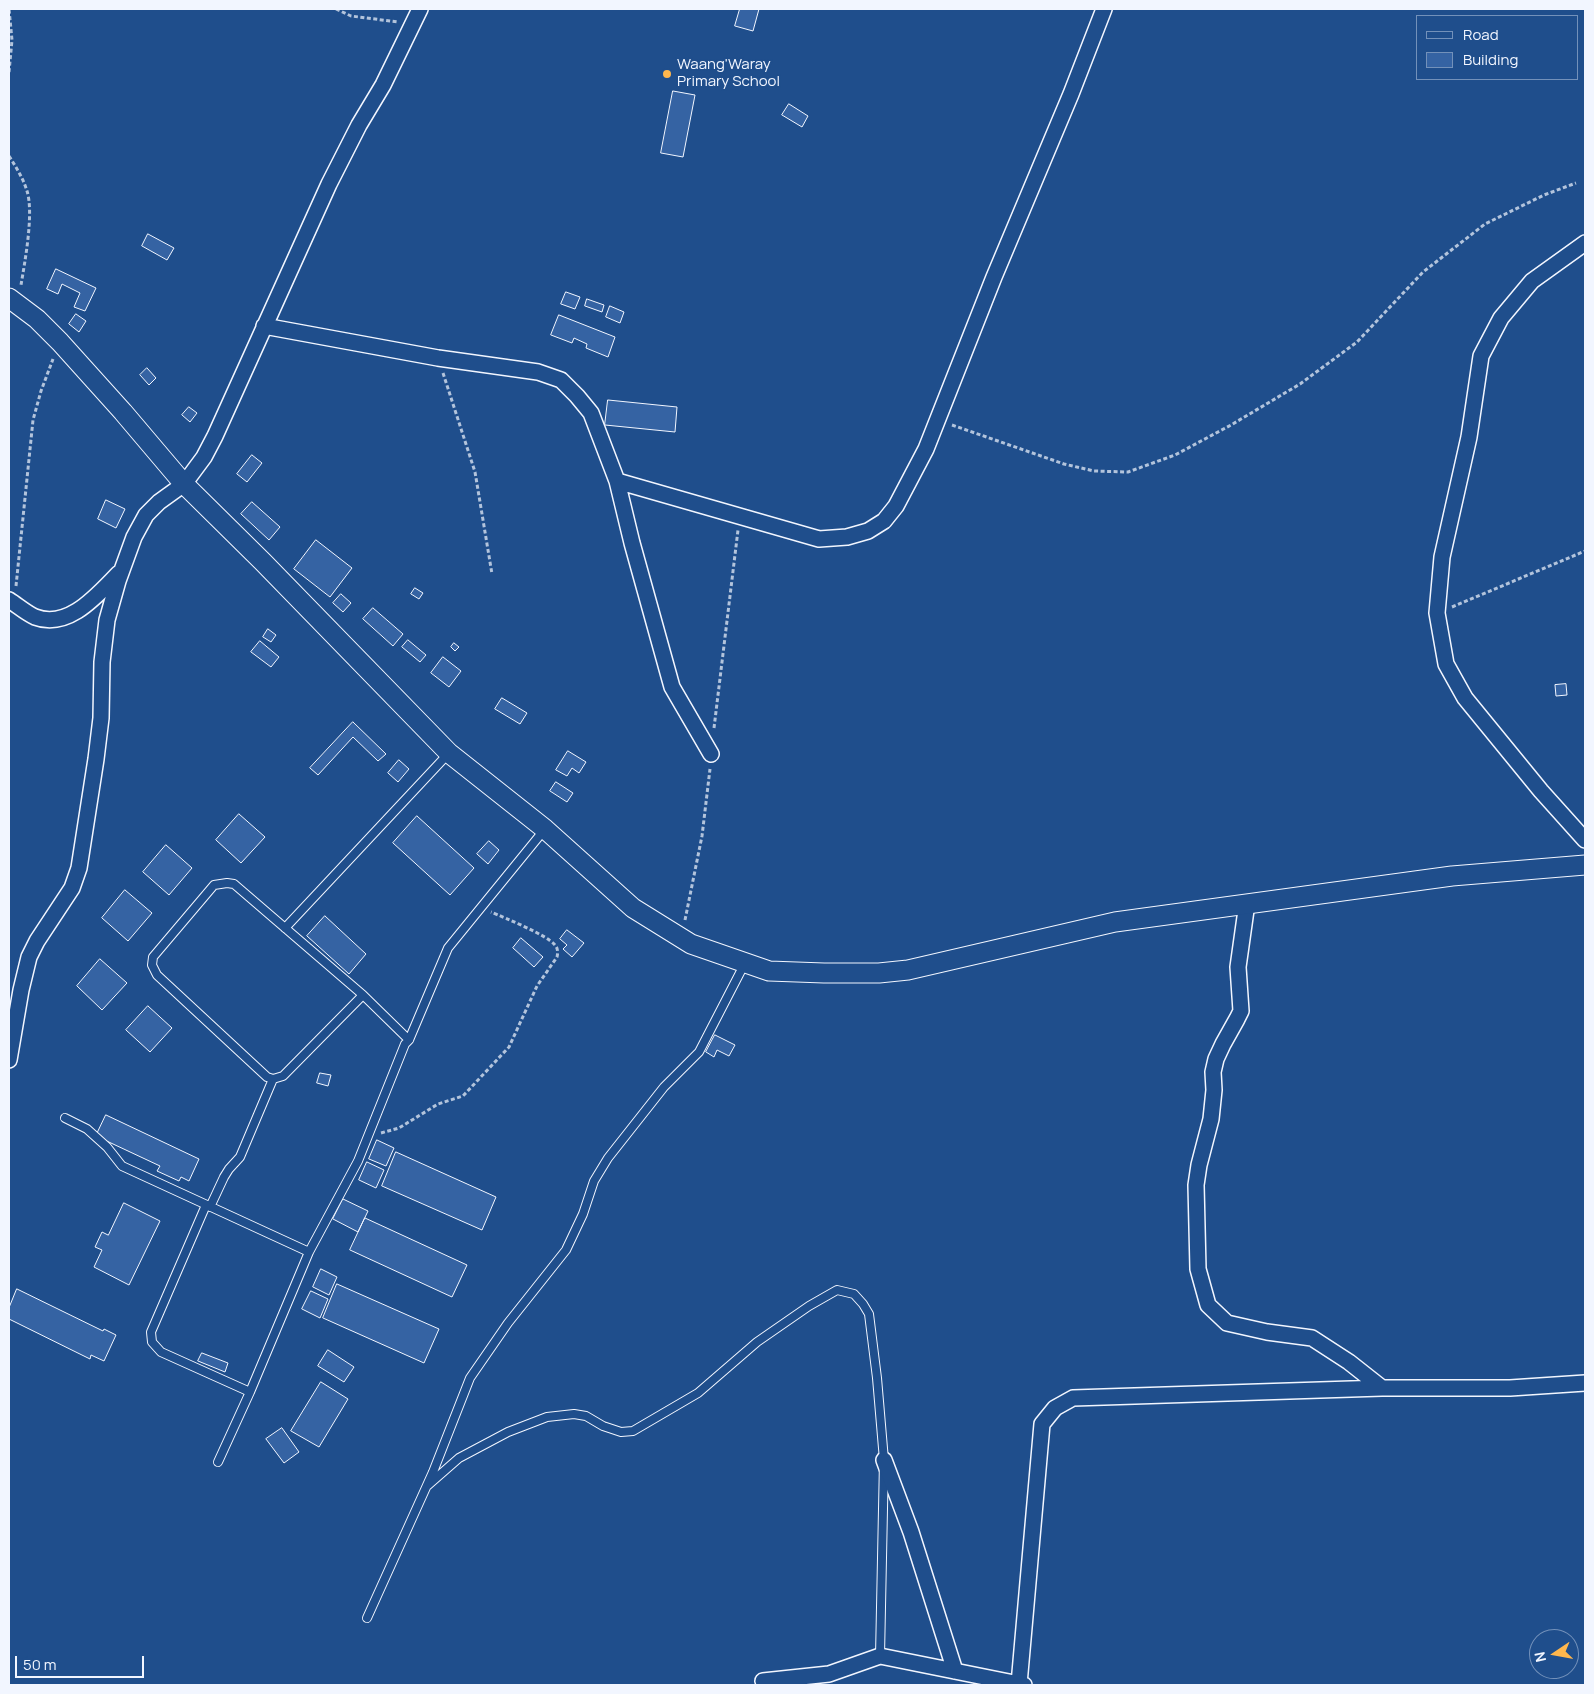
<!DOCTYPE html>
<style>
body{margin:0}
#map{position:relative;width:1594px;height:1694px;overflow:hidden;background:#1f4e8c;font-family:Manrope,sans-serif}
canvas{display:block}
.frame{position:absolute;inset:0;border:10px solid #f2f6ff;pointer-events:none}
.legend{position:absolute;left:1416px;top:15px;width:162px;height:65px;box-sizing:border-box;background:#1f4e8c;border:1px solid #7391ba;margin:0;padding:6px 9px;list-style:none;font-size:15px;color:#f2f6ff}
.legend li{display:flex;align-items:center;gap:10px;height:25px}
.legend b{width:25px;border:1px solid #7391ba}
.north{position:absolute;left:1529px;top:1629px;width:50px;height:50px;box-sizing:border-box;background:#1f4e8c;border:1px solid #7391ba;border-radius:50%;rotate:258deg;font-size:14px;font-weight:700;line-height:20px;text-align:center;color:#f2f6ff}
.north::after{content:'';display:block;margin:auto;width:18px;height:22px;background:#ffb74d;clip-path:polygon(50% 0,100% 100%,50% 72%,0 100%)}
.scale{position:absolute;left:15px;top:1656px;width:129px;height:22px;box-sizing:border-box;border:2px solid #f2f6ff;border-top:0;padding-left:6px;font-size:15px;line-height:18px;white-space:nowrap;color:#f2f6ff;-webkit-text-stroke:4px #1f4e8c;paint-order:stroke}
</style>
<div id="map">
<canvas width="1594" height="1694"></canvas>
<div class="frame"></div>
<ul class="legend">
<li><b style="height:6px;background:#1f4e8c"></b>Road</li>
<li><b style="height:14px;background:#3563a3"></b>Building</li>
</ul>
<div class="north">N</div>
<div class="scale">50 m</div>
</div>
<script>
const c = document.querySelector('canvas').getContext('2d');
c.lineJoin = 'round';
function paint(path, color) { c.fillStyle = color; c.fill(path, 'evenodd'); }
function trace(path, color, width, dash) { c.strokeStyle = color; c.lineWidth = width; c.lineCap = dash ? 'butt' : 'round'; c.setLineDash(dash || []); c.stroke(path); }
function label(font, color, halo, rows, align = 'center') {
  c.font = font + ' Manrope,sans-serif'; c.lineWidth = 4; c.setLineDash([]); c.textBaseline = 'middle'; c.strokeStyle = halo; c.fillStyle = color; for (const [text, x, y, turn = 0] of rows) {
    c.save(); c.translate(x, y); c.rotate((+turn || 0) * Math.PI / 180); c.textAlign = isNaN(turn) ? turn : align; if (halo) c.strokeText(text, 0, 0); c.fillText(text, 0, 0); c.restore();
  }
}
const building = new Path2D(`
 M740,9H759L753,31L735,26Z
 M673,91L695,95L683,157L661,153Z
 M789,104L808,116L802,127L782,115Z
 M148,234L174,248L167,260L142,246Z
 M56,269L96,288L85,311L74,307L80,293L62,284L58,294L47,289Z
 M566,292L580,297L575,309L561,304Z
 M587,299L604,305L602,312L585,306Z
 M610,306L624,312L620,323L606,317Z
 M76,314L86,321L79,332L69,324Z
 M559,315L615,337L608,357L586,348L587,344L574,338L572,343L551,335Z
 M147,368L156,378L149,385L140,375Z
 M608,400L677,407L675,432L605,425Z
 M189,407L197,413L190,422L182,415Z
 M252,455L262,463L247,482L237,474Z
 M106,500L125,509L116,528L98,519Z
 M252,502L280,527L269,540L241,514Z
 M316,540L352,568L330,597L294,569Z
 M415,588L423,593L419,599L411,594Z
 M341,594L351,603L343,612L333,603Z
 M373,608L403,634L393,646L363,619Z
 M268,629L276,635L271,642L263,637Z
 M408,640L426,655L420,662L402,647Z
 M260,641L279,657L271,667L251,652Z
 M454,643L459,647L455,651L451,647Z
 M443,657L461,671L449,687L431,673Z
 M1566,684L1567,695L1556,696L1555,685Z
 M502,698L527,713L520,724L495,709Z
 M353,722L386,754L378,761L353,737L318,775L310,768Z
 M568,751L586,762L579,773L572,768L567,776L556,770Z
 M399,760L409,769L398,782L388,773Z
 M556,782L573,793L567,802L550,791Z
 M239,814L265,837L241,863L216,840Z
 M417,816L474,868L450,895L393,843Z
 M489,841L499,850L488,864L477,854Z
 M166,845L192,868L169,895L143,872Z
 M125,890L152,913L128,941L102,918Z
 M325,916L366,954L349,974L307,936Z
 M567,930L584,943L572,957L563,949L567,945L560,939Z
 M521,938L543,957L534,967L513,948Z
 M100,959L127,983L102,1010L77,986Z
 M148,1006L172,1028L150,1052L126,1030Z
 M715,1035L735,1045L729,1056L717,1050L714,1057L706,1052Z
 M320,1073L331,1075L328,1086L317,1083Z
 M106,1115L199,1159L189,1181L181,1177L179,1181L157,1171L160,1166L96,1136Z
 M377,1140L394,1148L386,1166L369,1159Z
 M396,1152L496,1197L482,1230L382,1186Z
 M367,1162L384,1170L376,1188L359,1180Z
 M343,1199L368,1211L358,1232L333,1219Z
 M124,1203L160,1221L129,1285L94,1267L102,1250L95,1247L102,1232L108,1235Z
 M365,1218L467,1265L452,1297L350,1250Z
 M321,1269L337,1277L329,1295L313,1287Z
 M337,1284L439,1329L424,1363L323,1318Z
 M17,1289L103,1331L104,1329L116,1335L104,1361L91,1355L90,1359L9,1319V1308Z
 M311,1291L328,1299L320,1318L302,1309Z
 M328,1350L354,1367L344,1382L318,1366Z
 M202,1353L228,1363L225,1372L198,1361Z
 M321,1382L348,1399L319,1447L291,1431Z
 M282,1428L299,1452L284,1463L266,1439Z`);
paint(building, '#3563a3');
trace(building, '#f2f6ff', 1);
const service = new Path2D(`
 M285,928L449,753
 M363,995L283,1076L273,1079L267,1077L157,975L152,965L153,957L214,885L227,883L234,884L363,995L409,1040
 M65,1118L87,1129L107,1147L122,1166L309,1252
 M206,1205L151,1332L152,1342L161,1352L250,1392
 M210,1207L224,1177L229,1169L240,1157L273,1079
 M218,1462L250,1392L309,1252L358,1161L405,1044L409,1040L448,948L545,829
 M427,1486L459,1458L508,1432L547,1417L574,1414L586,1416L603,1426L621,1432L633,1431L698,1393L757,1342L809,1306L837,1290L854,1294L863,1304L869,1314L877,1378L884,1460L880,1656
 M367,1618L433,1472L470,1378L508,1323L566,1250L583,1214L594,1181L608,1158L664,1087L699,1052L745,963`);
const minor = new Path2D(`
 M1585,243L1532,281L1501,318L1481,356L1469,437L1442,557L1437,613L1446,664L1465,698L1541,791L1585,840
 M264,326L438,358L538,372L561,380L577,396L591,413L617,481L632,543L672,687L711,754
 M617,481L819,539L847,537L868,531L884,521L896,506L926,449L994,277L1071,94L1104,9
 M9,600C17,605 26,613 35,617C69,630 98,594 119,573
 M1247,903L1238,967L1241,1011L1237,1019L1223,1044L1216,1059L1213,1072L1214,1090L1211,1119L1199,1165L1196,1185L1198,1269L1208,1305L1227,1323L1267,1332L1312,1338L1349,1362L1382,1388
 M9,1060L21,990L29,957L37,941L72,888L79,868L96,759L101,718L102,662L107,620L118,581L134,537L146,515L159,502L184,484L204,457L215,436L329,184L359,125L383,85L420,9
 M884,1460L911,1532L955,1671
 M763,1681L829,1674L880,1656L1024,1685
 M1019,1684L1042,1424L1055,1408L1073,1398L1382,1388H1510L1585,1383`);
const tertiary = new Path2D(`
 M9,298L37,319L60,342L123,412L184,484L263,562L449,753L545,829L633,908L691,944L769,971L824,973H879L908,970L1115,922L1452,876L1585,865`);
trace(service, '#f2f6ff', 10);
trace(minor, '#f2f6ff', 18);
trace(tertiary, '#f2f6ff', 21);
trace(new Path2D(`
 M336,9L351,16L398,22
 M9,72L12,40L9,9
 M9,156C16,167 23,178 27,191C34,213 25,261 21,285
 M443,373L475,472L492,574
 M952,425L1064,464L1094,471L1128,472L1175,455L1231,425L1300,384L1357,342L1423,272L1485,224L1544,195L1576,183
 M16,586L33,420L41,391L53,359
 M1452,607L1585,551
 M714,728L738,530
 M685,920L702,836L710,769
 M381,1133L399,1128L438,1104L463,1096L509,1047L537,986L557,957C558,953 558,948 555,945C547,935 505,918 491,912`), '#b3c4dc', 3, [4, 2.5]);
trace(service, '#1f4e8c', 8);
trace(minor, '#1f4e8c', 15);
trace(tertiary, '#1f4e8c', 19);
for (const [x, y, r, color] of [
 [667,74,5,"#ffb74d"]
]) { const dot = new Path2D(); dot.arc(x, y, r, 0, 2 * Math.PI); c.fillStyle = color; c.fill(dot); trace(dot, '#1f4e8c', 2); }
label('15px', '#f2f6ff', '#1f4e8c', [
 ["Waang'Waray",677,65],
 ["Primary School",677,82]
], 'left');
</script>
